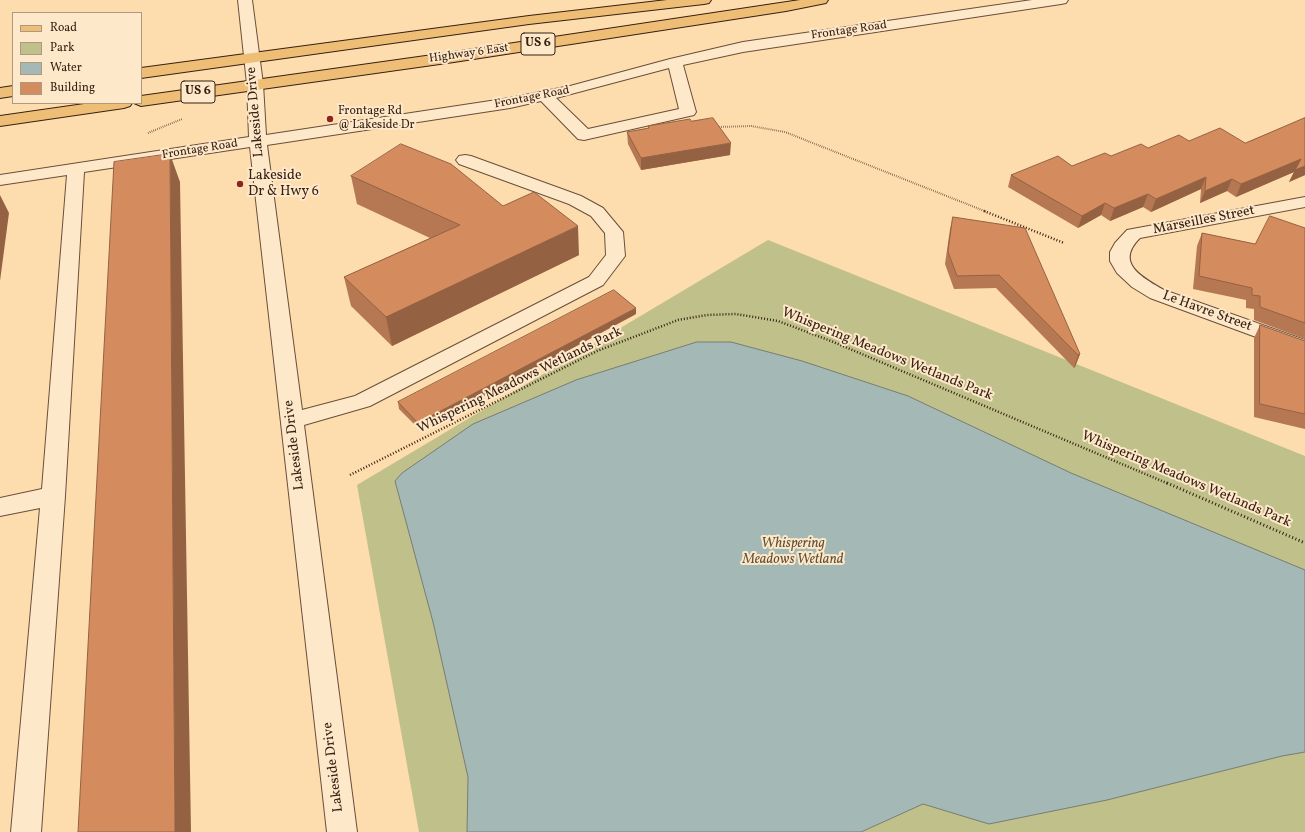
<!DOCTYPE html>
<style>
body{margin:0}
#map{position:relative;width:1305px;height:832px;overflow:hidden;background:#fddcae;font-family:Vollkorn,serif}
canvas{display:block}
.legend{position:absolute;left:12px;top:12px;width:130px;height:92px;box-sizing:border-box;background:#fee8ca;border:1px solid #af9881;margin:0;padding:5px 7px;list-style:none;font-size:12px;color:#382013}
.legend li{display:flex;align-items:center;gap:8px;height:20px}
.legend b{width:20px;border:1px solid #af9881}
</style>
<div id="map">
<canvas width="1305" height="832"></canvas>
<ul class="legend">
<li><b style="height:5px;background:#eebe77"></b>Road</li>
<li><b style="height:11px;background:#bfc08a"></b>Park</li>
<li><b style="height:11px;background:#a4b9b5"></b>Water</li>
<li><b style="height:11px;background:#d48c5f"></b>Building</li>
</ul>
</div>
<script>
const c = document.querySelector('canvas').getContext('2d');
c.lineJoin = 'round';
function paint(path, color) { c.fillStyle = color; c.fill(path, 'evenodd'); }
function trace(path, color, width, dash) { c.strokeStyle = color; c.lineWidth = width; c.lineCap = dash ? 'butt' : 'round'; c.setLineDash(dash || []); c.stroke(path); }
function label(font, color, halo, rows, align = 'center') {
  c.font = font + ' Vollkorn,serif'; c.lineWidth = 4; c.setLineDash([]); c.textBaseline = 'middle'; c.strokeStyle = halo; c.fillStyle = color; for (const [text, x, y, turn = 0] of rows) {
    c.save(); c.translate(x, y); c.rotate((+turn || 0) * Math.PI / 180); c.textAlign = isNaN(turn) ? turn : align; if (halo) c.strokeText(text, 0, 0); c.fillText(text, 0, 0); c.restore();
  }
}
paint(new Path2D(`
 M768,240L1305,456V832H419L357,485Z`), '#bfc08a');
const water = new Path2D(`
 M697,342H731L802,361L908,396L1071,473L1305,570V752L1282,756L1107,800L989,824L923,804L861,832H467L468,777L433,622L395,481L402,473L473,424L576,380Z`);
paint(water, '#a4b9b5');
trace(water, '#797c74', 1);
const minor = new Path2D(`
 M238,0H252L263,84L266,135L510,98L570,86L670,59L743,42L1032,0H1068L1066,3L1061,4L743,52L683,65L696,112L694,115L584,140L578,139L541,101L510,108L267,145L302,410L355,396L589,277L606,255L605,233L591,216L569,204L459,164L456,160L459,156L465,155L471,156L581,196L603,208L623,232L625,256L603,285L370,406L304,425L357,832H327L250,147L84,172L65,496L41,832H11L40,508L0,516V498L42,489L67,175L0,185V175L249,137L247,84ZM669,68L679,109L588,129L556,98Z
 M1305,197V207L1140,238C1114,263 1143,278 1164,290L1305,340V355L1150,298L1132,287L1117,273L1110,261V252L1115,243L1127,230Z`);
const major = new Path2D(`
 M667,0H711L709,3L704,4L529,24L141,78V68L529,16Z
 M800,0H828L826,3L786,11L454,62L141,106L134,103H141V96L454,52Z
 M13,86V96L0,98V88Z
 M91,103H132L130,106L124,108L0,126V116Z`);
trace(minor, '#694f3a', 2);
trace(major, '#382013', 2);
trace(new Path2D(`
 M717,127L751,126L785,132L987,212
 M148,133L182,119`), '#382013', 2, [0.5, 1.5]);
trace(new Path2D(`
 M984,211L1064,243
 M350,475L597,351L678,320L707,315L736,314L778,321L831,341L1169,484`), '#382013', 2.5, [1, 2]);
trace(new Path2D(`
 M1167,483L1305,543`), '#382013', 3, [1, 2.5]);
paint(minor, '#fee8ca');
paint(major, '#eebe77');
paint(new Path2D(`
 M1305,118V175L1289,182L1294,172L1236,197L1227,191L1200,203L1201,189L1151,212L1143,207L1110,221L1101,215L1078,228L1008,187L1011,175L1072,166L1148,148L1189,141L1245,143Z
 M691,121L730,155L641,170L628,144L627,132L648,128V126Z
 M351,176L503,206L579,255L392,346L351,306L344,277L430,238L357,204Z
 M953,217L1080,354L1075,367L1074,368L996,288L954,289L945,264L950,229Z
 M1305,228V339L1254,320V309L1246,308V300L1193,289L1197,246L1202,233L1255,244Z
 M636,314L420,430L399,409L398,402Z
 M1260,325L1305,341V429L1254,417V338Z`), '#b67852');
paint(new Path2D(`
 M731,143L730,155L641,170V158Z
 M170,154L180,182L191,832H175Z
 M1301,159L1305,166V175L1289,182L1294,172L1236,197L1241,184Z
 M1206,177L1201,189L1151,212L1156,199Z
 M1232,179L1227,191L1200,203L1205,191Z
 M1148,194L1143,207L1110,221L1114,208Z
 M0,195L9,213L0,281Z
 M1105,203L1101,215L1078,228L1082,216Z
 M578,226L579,255L392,346L386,317Z
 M636,308V314L420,430L418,423Z
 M1080,354L1075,367L1074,368L1078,355Z`), '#946242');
const building = new Path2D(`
 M713,118L731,143L641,158L627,132L649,128L648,126L690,119L691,121Z
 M1305,118V166L1295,170L1301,159L1241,184L1232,179L1205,191L1206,177L1156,199L1148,194L1114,208L1105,203L1082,216L1011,175L1058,156L1072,166L1105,153L1111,156L1141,144L1148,148L1179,135L1189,141L1220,128L1245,143Z
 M401,144L451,164L503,206L534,192L578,226L386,317L344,277L460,225L351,176Z
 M170,154L175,832H78L114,162Z
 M1270,216L1305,228V323L1260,307V296L1252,295V288L1199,276L1202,233L1255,244Z
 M953,217L1025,228L1080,354L1078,355L999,275L957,276L948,252Z
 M614,290L636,308L418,423L398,402Z
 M1260,325L1305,341V414L1260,404Z`);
paint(building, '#d48c5f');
trace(building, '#946242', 1);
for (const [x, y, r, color] of [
 [330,119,4,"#8f2418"],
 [240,184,4,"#8f2418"]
]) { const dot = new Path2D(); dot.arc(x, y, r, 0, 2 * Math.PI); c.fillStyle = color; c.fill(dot); trace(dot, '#fee8ca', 1.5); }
label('12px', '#382013', '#fee8ca', [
 ["Frontage Road",849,31,-8],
 ["Highway 6 East",469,54,-8],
 ["Frontage Road",532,98,-11],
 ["Frontage Road",200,150,-9]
]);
label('12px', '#382013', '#fee8ca', [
 ["Frontage Rd",338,112],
 ["@ Lakeside Dr",338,126]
], 'left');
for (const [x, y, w] of [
 [538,44,34],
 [198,92,34]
]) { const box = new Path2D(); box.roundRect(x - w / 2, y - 11, w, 22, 3); c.fillStyle = '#fee8ca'; c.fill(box); trace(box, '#382013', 1); }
label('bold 13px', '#382013', null, [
 ["US 6",538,44],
 ["US 6",198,92]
]);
label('14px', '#382013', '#fee8ca', [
 ["Lakeside Drive",256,112,-95],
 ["Marseilles Street",1204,221,-11],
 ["Le Havre Street",1207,312,20],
 ["Whispering Meadows Wetlands Park",887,355,22],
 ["Whispering Meadows Wetlands Park",520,381,-26],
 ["Lakeside Drive",295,445,-97],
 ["Whispering Meadows Wetlands Park",1186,480,23],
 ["Lakeside Drive",334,767,-97]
]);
label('14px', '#382013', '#fee8ca', [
 ["Lakeside",248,176],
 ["Dr & Hwy 6",248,192]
], 'left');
label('italic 14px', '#605037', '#fee8ca', [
 ["Whispering",793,544],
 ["Meadows Wetland",793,560]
]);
</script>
